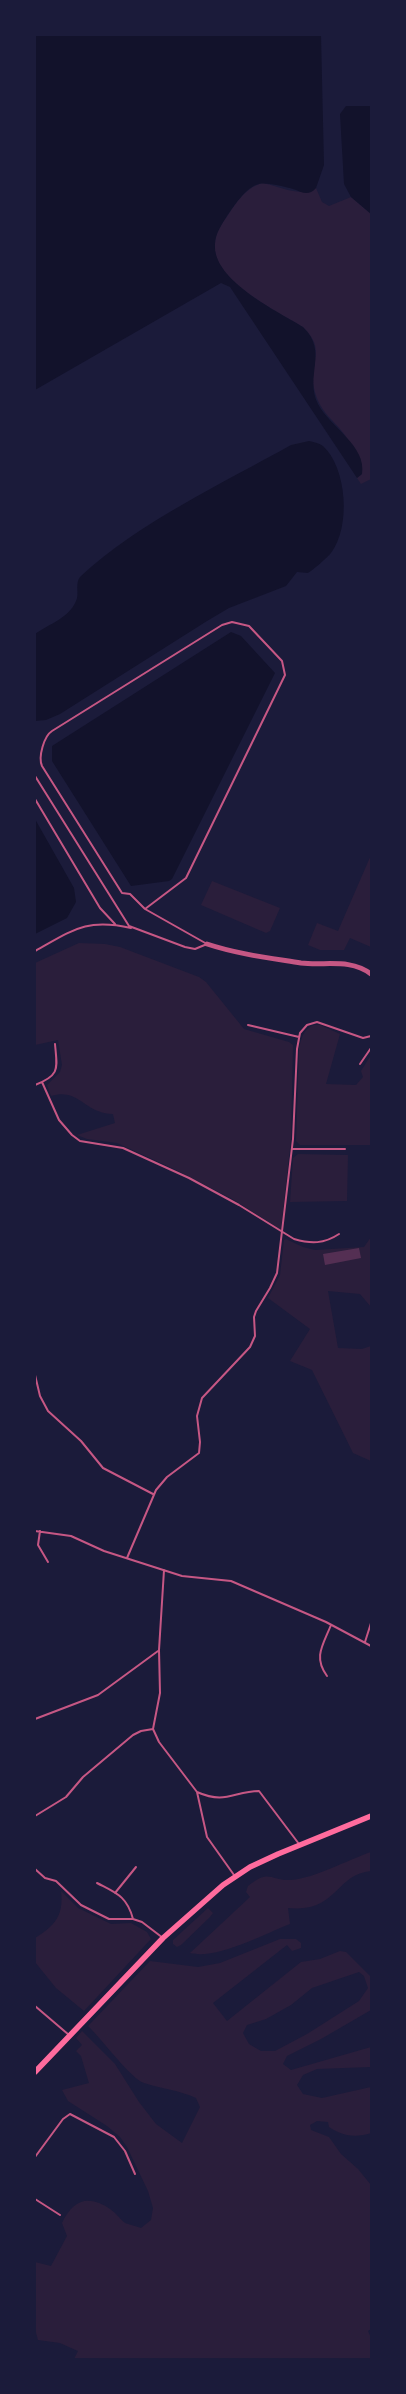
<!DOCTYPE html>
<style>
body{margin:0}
#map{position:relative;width:406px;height:2394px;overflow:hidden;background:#1b1b3a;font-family:"DM Sans",sans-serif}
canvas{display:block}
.frame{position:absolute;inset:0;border:36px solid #1b1b3a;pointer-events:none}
</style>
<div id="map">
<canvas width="406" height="2394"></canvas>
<div class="frame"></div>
</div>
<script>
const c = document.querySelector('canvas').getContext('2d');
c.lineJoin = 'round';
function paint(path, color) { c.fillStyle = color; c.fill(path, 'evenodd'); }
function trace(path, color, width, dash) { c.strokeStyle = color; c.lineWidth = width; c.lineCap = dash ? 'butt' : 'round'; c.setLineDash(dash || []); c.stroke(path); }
paint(new Path2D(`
 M264,183C278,187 306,198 316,188L322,202L329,206L351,197L371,214V479L361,484L357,478L362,474C357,463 354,449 347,438C335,420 319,413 314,388C309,362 327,350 303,327C277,311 210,279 215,243C216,231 224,221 230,212C238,200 249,185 264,183Z
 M371,855V947L350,938L344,950H320L308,945L317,923L338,931Z
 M212,881L280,908L270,931L266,933L201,905Z
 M79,943L105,944L120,947L199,977L206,982L244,1029L289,1042L293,1045L291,1139L281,1230L234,1200L174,1169L117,1143L87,1139L77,1135L115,1123L113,1114C108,1114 102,1113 98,1111C81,1104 73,1089 51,1096L47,1085L60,1072L62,1065L58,1040L35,1045V963Z
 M314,1025H320L340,1034L326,1084L356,1085L363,1077L361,1071L371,1055V1145H300L296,1141L299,1048C302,1037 303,1029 314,1025Z
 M298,1154L348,1155L347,1201L290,1202L293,1158Z
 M371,1237V1307L360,1294L328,1291L338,1348L362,1349L371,1346V1461L353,1453L312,1370L290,1361L310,1329L268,1298L280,1275L284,1240L286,1239L303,1247L315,1250L364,1247Z
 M371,1852V1871C335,1874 338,1913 288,1908L290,1924C264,1934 216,1960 190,1953L250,1897L246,1892L248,1886C270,1868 270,1881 291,1880C316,1878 347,1860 371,1852Z
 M61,1891L78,1908L111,1924L131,1923L147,1932L151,1939L84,2011L56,1988L35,1962V1938C55,1926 64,1915 61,1891Z
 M208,1908L213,1913L210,1917L181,1945L177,1947L173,1944V1940Z
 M280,1939H296L301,1943V1948L292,1951L287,1945L213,2003L227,2021L301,1962L320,1959L340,1951L346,1952L371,1977V2010L321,2039L287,2056L283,2064L291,2070L371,2047V2067L317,2069L303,2075L297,2085L303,2094L322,2098L371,2087V2133C356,2138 342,2136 329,2127L328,2122L317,2121L310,2125L311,2130L329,2137L341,2154L358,2169L371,2185V2329L368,2331L371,2338V2359H74L78,2351L60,2343L38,2340L35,2329V2262L51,2266L67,2236L62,2223C73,2200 88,2194 110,2209C116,2213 120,2219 125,2223C130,2225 136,2226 141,2228L151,2220L153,2208L148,2191L127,2147L120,2137L107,2126L68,2101L62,2090L89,2083L81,2056L76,2051L82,2045L76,2038L82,2031L115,2064L139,2102L156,2124L182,2143L200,2107L196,2098C179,2090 162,2089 144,2083C130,2078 102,2039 88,2026L150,1961L198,1967L220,1963ZM359,1972L364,1976L368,1988L359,2001L307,2034L275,2051H261L249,2044L243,2033L247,2025L266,2019L291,2005L312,1988Z`), '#2a1e3b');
paint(new Path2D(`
 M35,35H321L324,165L316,188C308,197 302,192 293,189C287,187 264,182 259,184C246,187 234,206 227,216C222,224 215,234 215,244C212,280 277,311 303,327C329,352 304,376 318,404C330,427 367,446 362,474L357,478L230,287L221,283L35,390Z
 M346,106H371V214L351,197L344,184L340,114Z
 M309,441C313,442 319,443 323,446C347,468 351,527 331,553C328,557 313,570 308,573L297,572L286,586L229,608L207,621L60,714L46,720L35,721V634C49,624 69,618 76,601C80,594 74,583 81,576C138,523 223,483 291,445Z
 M231,632L241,636L275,673L172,879L169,881L131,886L52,761V746Z
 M35,819L74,888L76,902L67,918L35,934Z`), '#12122b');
paint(new Path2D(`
 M359,1248L361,1258L325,1265L323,1254Z`), '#542f53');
trace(new Path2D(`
 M35,776L129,926L185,947L195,949L207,944
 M35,799L100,908L115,924
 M145,909L186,878L285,675L282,661L249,626L232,622L222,625L52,731C44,736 38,757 42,766L122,893L130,894L145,909L207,944
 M35,951C73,930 86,918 131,928
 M248,1025L299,1037
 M360,1064L371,1048
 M42,1082L59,1120L72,1135L80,1141L123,1148L189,1178L239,1205L294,1239C311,1244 324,1244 339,1234
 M35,1085C61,1075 57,1068 55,1044
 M292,1149H345
 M35,1375L40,1396L48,1411L81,1441L103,1468L153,1494
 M35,1531L71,1536L104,1551L182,1576L231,1581L326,1622L371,1646
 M40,1531L38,1545L48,1562
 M127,1558L156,1490L167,1477L199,1453L200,1442L197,1416L202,1398L250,1347L255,1336L254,1317L256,1311L270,1288L277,1273L293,1139L297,1049L300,1033L307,1025L317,1022L363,1038L371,1036
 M164,1570L159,1650L160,1693L153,1729L159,1742L197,1792L207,1837L234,1875
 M365,1642L371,1623
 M327,1676C313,1657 323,1645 331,1625
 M35,1719L98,1695L158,1651
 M197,1792C226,1805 234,1791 259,1791L299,1844
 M35,1816L66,1797L83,1777L133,1735L141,1731L153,1729
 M35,1869L45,1878L56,1881L81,1905L109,1919H133L142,1922L163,1938
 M97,1883C116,1893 127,1896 133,1919
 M115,1893L136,1867
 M35,2006L69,2035
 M35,2157L63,2119L70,2114L114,2137L125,2151L135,2174
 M35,2199L60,2215`), '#c65784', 2);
trace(new Path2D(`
 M207,944C237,954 270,958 301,963C325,966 350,958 371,974`), '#c65784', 5);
trace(new Path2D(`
 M35,2072L163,1938L223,1885L250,1867L278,1854L371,1816`), '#ff6b9d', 5.5);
</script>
